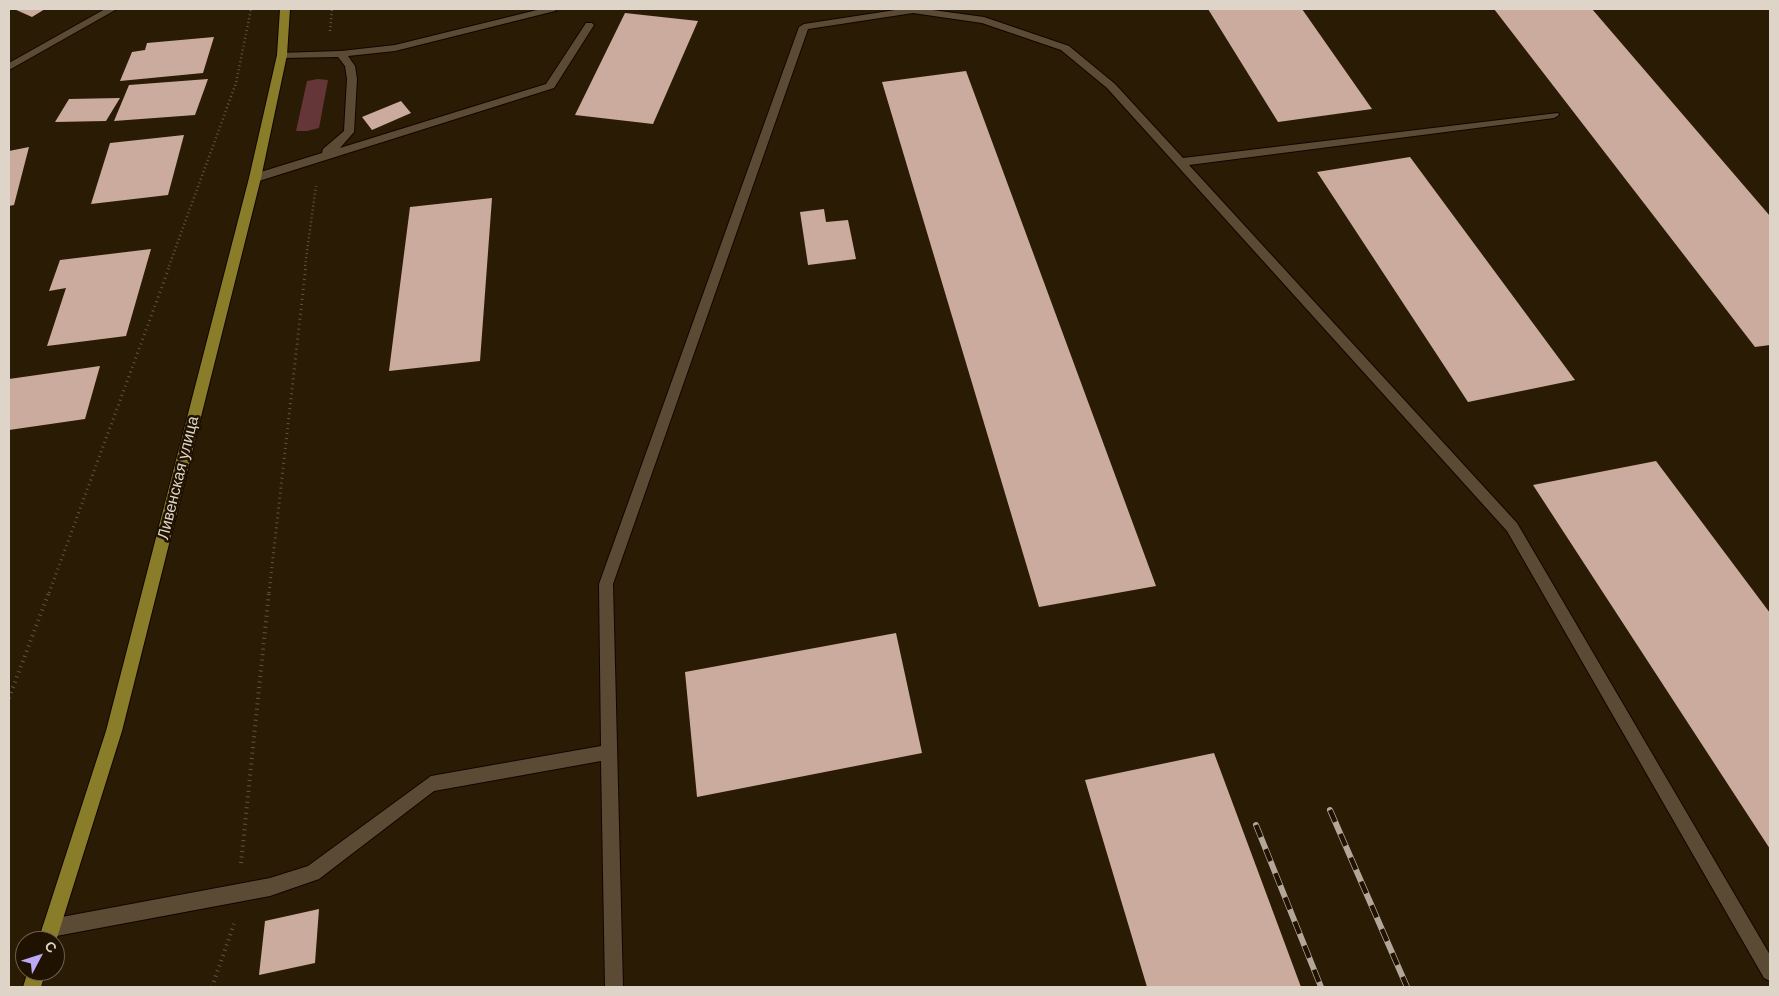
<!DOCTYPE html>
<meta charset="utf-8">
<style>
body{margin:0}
#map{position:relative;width:1779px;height:996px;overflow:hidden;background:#2a1b05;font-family:"DM Sans",sans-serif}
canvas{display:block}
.frame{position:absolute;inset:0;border:10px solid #ded4c7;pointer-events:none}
.north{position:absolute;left:15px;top:931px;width:50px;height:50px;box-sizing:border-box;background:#201200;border:1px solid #6c6050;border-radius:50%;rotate:50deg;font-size:14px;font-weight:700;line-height:20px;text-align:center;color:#ded4c7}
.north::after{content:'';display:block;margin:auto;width:18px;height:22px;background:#baaaf7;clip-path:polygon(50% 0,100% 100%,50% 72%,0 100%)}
</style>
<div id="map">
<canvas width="1779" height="996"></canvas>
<div class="frame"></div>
<div class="north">С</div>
</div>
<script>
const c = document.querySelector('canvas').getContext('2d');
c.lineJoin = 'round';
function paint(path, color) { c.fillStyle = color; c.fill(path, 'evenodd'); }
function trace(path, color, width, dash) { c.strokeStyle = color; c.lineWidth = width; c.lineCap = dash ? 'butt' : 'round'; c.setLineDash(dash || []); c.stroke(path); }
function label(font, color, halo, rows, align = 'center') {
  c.font = font + ' "DM Sans",sans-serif'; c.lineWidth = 5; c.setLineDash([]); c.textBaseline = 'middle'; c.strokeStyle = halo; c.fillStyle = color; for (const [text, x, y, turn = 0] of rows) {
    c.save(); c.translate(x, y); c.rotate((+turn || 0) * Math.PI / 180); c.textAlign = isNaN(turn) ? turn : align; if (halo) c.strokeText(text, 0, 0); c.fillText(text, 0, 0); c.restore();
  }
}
paint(new Path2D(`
 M318,79L328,80L319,128L307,131H296L307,81Z`), '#643638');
paint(new Path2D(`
 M14,9H45L32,17Z
 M1208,9H1302L1372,109L1278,122Z
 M1494,9H1592L1770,216V345L1755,347Z
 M625,13L698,21L653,124L575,115Z
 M214,37L203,73L120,81L132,52L145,50L147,43Z
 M966,71L1156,586L1039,607L882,82Z
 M208,79L195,115L114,121L129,85Z
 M120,98L106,121L55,122L69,99Z
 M401,101L411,113L372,130L362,117Z
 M184,135L168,195L91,204L110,143Z
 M29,147L14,205L9,206V151Z
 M1410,157L1575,380L1468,402L1317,172Z
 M492,198L480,361L389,371L410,207Z
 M824,209L826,222L848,220L856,259L808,265L800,212Z
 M151,249L126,336L47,346L66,288L49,291L60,260Z
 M100,366L85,419L9,430V379Z
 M1656,461L1770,613V849L1533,485Z
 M896,633L922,753L697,797L685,672Z
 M1214,753L1301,987H1147L1085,780Z
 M319,909L315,963L259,975L265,921Z`), '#cbab9d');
const service = new Path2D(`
 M541,9H557L555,11L395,51L348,56L355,66L357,79L354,132L340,148L546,84L586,23H592L594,25L554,88L259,181H251L249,178L251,175L322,153L323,149L344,131L347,79L345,66L338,57L282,58L278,57V53L341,51L395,45Z
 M902,9H925L984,17L1069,46L1115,84L1183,158L1558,113L1559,115L1554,118L1189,165L1517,523L1770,955V981L1764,978L1507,531L1107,88L1061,50L982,23L913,13L808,29L613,584L623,987H605L601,761L434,791L319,879L270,896L51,937L45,934L42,928L45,922L51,919L270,878L308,866L431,776L601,746L599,584L799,27L804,24Z`);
const minor = new Path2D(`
 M105,9H117L9,70V63Z`);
const primary = new Path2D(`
 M280,9H290L287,55L261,178L122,731L56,941L55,943V941H38L106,731L249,178L277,55Z
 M28,971H46L41,987H23Z`);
trace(service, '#120500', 2);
trace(minor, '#120500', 2);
trace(primary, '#120500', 2);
trace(new Path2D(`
 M330,31L332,9
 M169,266L236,83L251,9
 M305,266L316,186`), '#625441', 2.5, [1, 3]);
trace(new Path2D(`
 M49,593L170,265
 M269,593L306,265`), '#625441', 3, [1, 4]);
trace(new Path2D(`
 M9,698L49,592
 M241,863L269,592
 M212,987L234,924`), '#625441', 4, [1, 4.5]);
paint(service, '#5c4b34');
paint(minor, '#5c4b34');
paint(primary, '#8a7d29');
const rail = new Path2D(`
 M1330,810L1407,987
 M1256,825L1321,987`);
trace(rail, '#b2a798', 6);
trace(rail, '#201200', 4.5, [13]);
label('16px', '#ded4c7', '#201200', [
 ["Ливенская улица",179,478,-76]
]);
</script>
